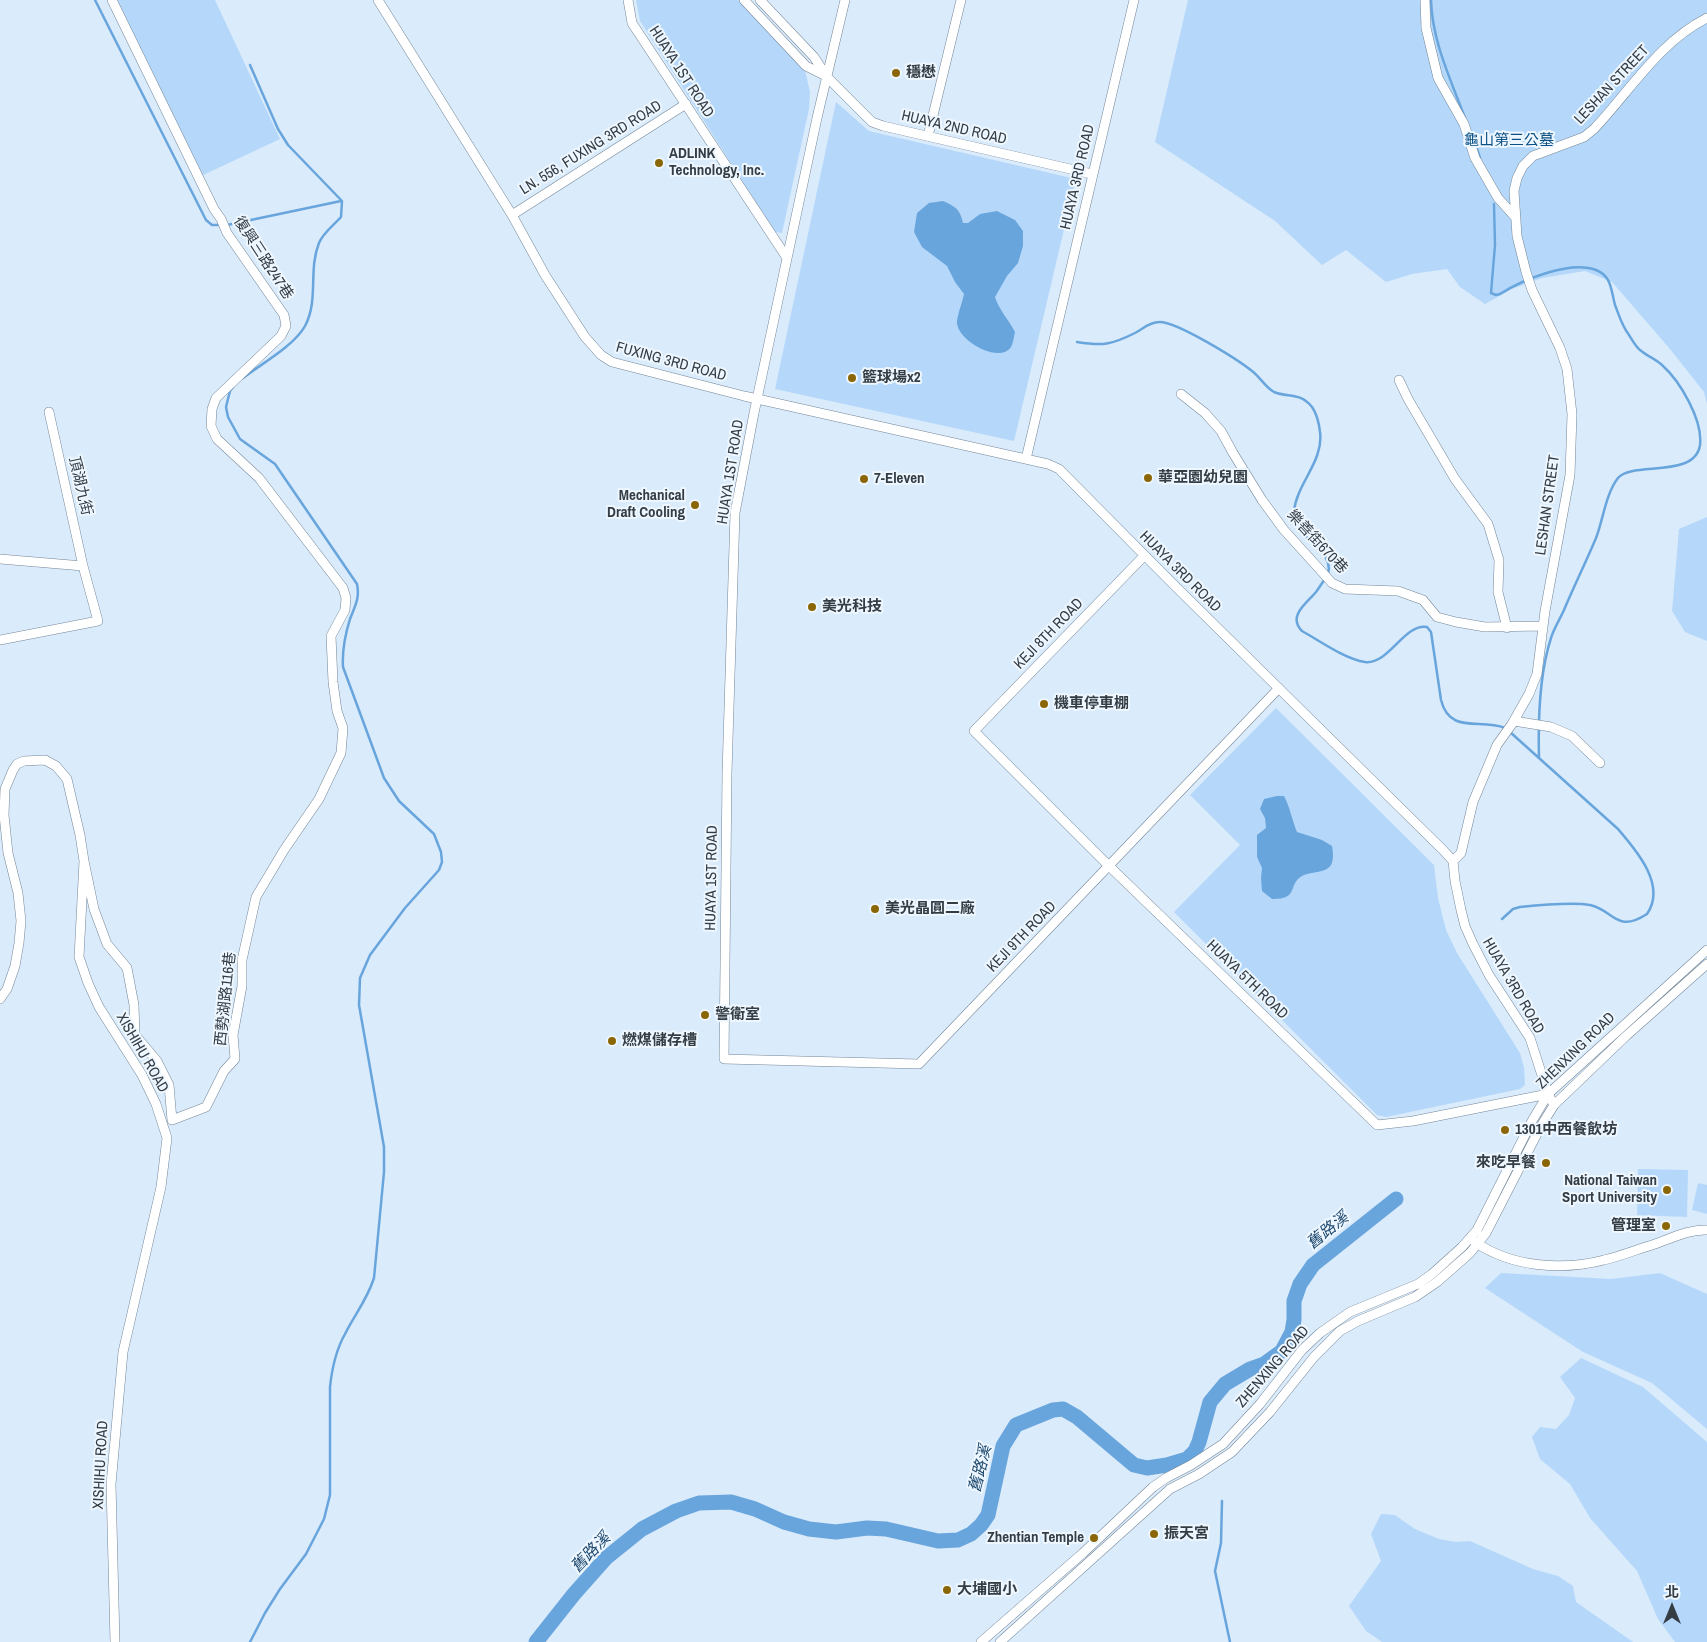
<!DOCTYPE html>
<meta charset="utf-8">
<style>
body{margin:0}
#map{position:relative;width:1707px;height:1642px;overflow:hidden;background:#daebfb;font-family:"Archivo Narrow","Noto Sans TC",sans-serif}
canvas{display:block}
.north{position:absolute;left:1647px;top:1582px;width:50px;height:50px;-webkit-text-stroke:4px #eef7ff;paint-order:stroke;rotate:0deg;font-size:14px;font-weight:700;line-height:20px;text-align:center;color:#343c44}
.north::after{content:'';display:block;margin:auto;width:18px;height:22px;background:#343c44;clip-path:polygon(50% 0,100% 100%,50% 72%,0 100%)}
</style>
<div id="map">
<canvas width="1707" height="1642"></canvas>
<div class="north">北</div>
</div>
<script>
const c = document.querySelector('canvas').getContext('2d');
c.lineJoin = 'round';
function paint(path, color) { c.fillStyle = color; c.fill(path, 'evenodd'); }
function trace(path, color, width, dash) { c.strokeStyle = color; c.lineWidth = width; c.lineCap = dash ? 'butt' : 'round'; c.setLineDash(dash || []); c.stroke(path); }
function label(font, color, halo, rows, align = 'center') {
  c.font = font + ' "Archivo Narrow","Noto Sans TC",sans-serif'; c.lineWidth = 4; c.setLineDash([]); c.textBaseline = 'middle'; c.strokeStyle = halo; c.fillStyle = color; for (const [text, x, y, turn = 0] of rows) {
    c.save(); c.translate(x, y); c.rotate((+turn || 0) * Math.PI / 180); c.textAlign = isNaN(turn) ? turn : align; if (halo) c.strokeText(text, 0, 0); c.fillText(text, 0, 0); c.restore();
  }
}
paint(new Path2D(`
 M114,0H215L280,139L201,176Z
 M636,0H739L805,70L810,92L809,109L782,233L775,232L640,21Z
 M1188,0H1707V404L1704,392L1670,349L1612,282L1585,271L1542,278L1512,289L1485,304L1460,287L1447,269L1412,274L1386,282L1346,250L1322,265L1275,221L1155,142Z
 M836,102L869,131L1076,179L1014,441L775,389Z
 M1707,517V641L1685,632L1672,611L1679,529Z
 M1276,708L1434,865L1438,898L1446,930L1457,953L1520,1053L1524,1068L1525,1085L1520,1089L1386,1117L1377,1115L1174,912L1240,845L1190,795Z
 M1638,1169L1688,1170L1687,1217L1637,1215Z
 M1698,1183L1707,1185V1214L1692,1210Z
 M1501,1273L1611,1279L1660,1273L1707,1294V1429L1652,1383L1583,1352L1485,1288Z
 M1581,1358L1643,1387L1707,1442V1642H1675L1658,1619L1637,1571L1590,1518L1570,1484L1540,1459L1532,1437L1540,1427L1556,1429L1569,1415L1575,1398L1560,1377Z
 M1381,1514L1395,1515L1415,1529L1439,1539L1456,1542L1470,1541L1533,1569L1558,1576L1573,1586L1576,1602L1633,1642H1382L1366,1631L1349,1606L1381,1561L1371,1534Z`), '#b5d8fa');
paint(new Path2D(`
 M943,201C956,207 960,209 963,223H968L980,214L997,211L1015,220L1023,231V246L1018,263L1007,276L995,297C999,310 1009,320 1015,332C1014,336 1013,344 1011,347C999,365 955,339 957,321C958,313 962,303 964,294L955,282L947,266L922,247L914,232L917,213L929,203Z
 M1277,796H1284C1290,807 1292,820 1297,832L1322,840L1332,846C1333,852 1334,860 1331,865C1325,874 1311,871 1302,876C1287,885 1300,899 1272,899L1262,891L1261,878L1262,868L1257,857V835L1266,828L1265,818L1260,809L1264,799Z`), '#69a5dd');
trace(new Path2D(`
 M95,0L206,220L212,225H221
 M1431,0C1432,41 1451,80 1465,118
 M1476,146L1480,158
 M1494,204L1495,245L1491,293L1496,295L1500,294C1522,280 1570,260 1596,270C1612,276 1611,291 1615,305C1619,315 1622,326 1629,335C1632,340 1636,347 1640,350C1647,356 1656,359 1662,365C1680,381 1703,420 1700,445C1695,479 1632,461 1618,478C1606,493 1603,520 1596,538C1586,562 1574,586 1564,610C1560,619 1554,628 1551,638C1539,675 1538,719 1539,757
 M227,225L341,201
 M1077,342C1103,346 1111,345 1135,333C1143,329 1149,322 1159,322C1176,321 1237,359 1252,371C1260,377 1265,387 1274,392C1288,398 1300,392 1312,407C1317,414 1319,423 1320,432C1324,461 1297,483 1294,511C1292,539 1335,547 1328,574
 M243,378C261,364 294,346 305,326C319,300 308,270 319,243C323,233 334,225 341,217L342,201L288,145L278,129L250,65
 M233,387L230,391L226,407L228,417L240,439L275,464L357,584C360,598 355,606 350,619C345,635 342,651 343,667L384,778L399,801L434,834L441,852L442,862L439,870L405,908L370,955L360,978L359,1005L384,1147V1172L374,1278C367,1300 355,1314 345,1334C336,1350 332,1368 330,1387V1495L324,1519L306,1554L280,1589L265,1613L250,1642
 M1325,579C1322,583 1319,588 1316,592C1307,603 1287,616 1302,631C1320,641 1345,659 1365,662C1389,665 1404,623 1427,627L1431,632L1441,700C1450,735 1480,718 1505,728
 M1502,919L1513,909L1520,907C1540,905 1572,902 1590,905C1614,910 1616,934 1647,914C1667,885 1636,850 1618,829L1510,732
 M1222,1501L1221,1543L1215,1571L1230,1642`), '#69a5dd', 2.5);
trace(new Path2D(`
 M536,1642L574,1594L606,1558L642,1529L676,1511L699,1503L731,1502L755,1509L784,1522L809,1529L836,1532L867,1528L886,1529L938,1541L958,1540L971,1534L981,1525L988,1515L1003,1446L1016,1425L1053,1410L1063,1409L1077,1417L1134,1465L1147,1468L1167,1465L1187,1459L1195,1451L1199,1442L1210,1402L1225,1384L1250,1369L1264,1364L1282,1351L1292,1332L1294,1320V1301L1300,1284L1313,1265L1396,1199`), '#69a5dd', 15);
const minor = new Path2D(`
 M378,0L512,215L545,275L585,337L601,355L612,362L744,396L1048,464L1059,469L1174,585L1443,850L1453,861L1455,881L1461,910L1465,926L1473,944L1489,975L1530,1038L1548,1094L1554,1105
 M628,0L632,23L787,258
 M744,0L806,66L824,75
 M760,0L814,57L827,77L872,122L883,126L1092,174
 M845,0L817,118L754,413L735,513L727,773L724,1059L919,1064L1279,688
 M1425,0L1426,28L1438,78L1464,124L1475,158L1498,198L1516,218
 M928,136L961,0
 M512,215L686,104
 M1399,380L1408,399L1455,479L1488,524L1499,560L1498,592L1507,628
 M1181,394L1205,413L1221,431L1233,453L1262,500L1284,530L1332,583L1345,589L1398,591L1423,600L1437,617L1456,622L1485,627L1543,626
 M1026,459L1134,0
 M1144,556L974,731L1109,866L1377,1125L1413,1121L1548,1094
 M0,559L83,566
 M0,640L98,621L83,566L49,412
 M1514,721L1551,727L1572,736L1600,763
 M84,861L94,909L107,944L127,968L134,1005L135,1035L157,1061L169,1085L172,1120L206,1107L224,1071L235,1059L233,1035L242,986V960L256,897L284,850L319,799L341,753L343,728L337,711L333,682L331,636L345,610L346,598L343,588L259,478L217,439L211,426L212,409L216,398L281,336L286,326L284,315L227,233L221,219L214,209L112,0
 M1453,861L1461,853L1473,802L1497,745L1512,724L1529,694L1537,674L1545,611L1570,475L1572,414L1567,369L1560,348L1532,290L1526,272L1517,236L1514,191L1517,178L1523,166L1533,156L1584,137L1594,129C1630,91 1659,42 1707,18
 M0,999L7,989L15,966L19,943L21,921L18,893L8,853L4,815L5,789L13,770L17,764L24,761L45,760L56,766L67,779L80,835L84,861L79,957L88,983L99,1007L142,1075L156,1104L167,1138L161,1187L123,1352L111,1484L115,1642
 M1475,1242C1511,1267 1562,1271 1604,1260C1621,1256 1638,1249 1655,1244C1672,1238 1690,1229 1707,1230
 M981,1642L1083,1553L1153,1487L1166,1478L1191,1465L1223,1444L1260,1404L1302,1350L1320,1333L1350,1312L1418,1284L1432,1274L1462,1247L1477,1230L1532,1121L1548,1094L1707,950
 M1000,1642L1170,1489L1199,1474L1232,1452L1270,1412L1314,1357L1340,1331L1358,1321L1415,1297L1437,1282L1470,1253L1486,1233L1541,1126L1554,1105L1626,1036L1707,964`);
trace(minor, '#738698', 10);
trace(minor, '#fff', 9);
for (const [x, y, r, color] of [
 [896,73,5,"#8b6606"],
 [659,163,5,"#8b6606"],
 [852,378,5,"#8b6606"],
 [1148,478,5,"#8b6606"],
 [864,479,5,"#8b6606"],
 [695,505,5,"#8b6606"],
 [812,607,5,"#8b6606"],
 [1044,704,5,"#8b6606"],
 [875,909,5,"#8b6606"],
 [705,1015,5,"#8b6606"],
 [612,1041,5,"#8b6606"],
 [1505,1130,5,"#8b6606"],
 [1546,1163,5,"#8b6606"],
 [1667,1190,5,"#8b6606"],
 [1666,1226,5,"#8b6606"],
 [1154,1534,5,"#8b6606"],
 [1094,1538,5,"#8b6606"],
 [947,1590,5,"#8b6606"]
]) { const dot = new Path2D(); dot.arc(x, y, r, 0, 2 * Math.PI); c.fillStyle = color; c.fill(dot); trace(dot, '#eef7ff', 2); }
label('15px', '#343c44', '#eef7ff', [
 ["HUAYA 1ST ROAD",681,72,57],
 ["LESHAN STREET",1612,85,-47],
 ["HUAYA 2ND ROAD",954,128,13],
 ["LN. 556, FUXING 3RD ROAD",591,148,-32],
 ["HUAYA 3RD ROAD",1078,177,-77],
 ["復興三路247巷",263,258,57],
 ["FUXING 3RD ROAD",671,362,15],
 ["HUAYA 1ST ROAD",731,472,-81],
 ["頂湖九街",80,486,77],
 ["LESHAN STREET",1548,505,-82],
 ["樂善街670巷",1317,542,47],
 ["HUAYA 3RD ROAD",1180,572,45],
 ["KEJI 8TH ROAD",1049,634,-46],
 ["HUAYA 1ST ROAD",712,878,-89],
 ["KEJI 9TH ROAD",1022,937,-46],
 ["HUAYA 5TH ROAD",1247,980,44],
 ["HUAYA 3RD ROAD",1513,986,60],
 ["西勢湖路116巷",226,999,-84],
 ["ZHENXING ROAD",1576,1051,-44],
 ["XISHIHU ROAD",142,1053,60],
 ["ZHENXING ROAD",1273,1367,-49],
 ["XISHIHU ROAD",101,1465,-87]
]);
label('bold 15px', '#343c44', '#eef7ff', [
 ["穩懋",906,73],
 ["ADLINK",669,154],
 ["Technology, Inc.",669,171],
 ["籃球場x2",862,378],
 ["華亞園幼兒園",1158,478],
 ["7-Eleven",874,479],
 ["Mechanical",685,496,"right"],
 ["Draft Cooling",685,513,"right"],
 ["美光科技",822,607],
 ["機車停車棚",1054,704],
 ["美光晶圓二廠",885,909],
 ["警衛室",715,1015],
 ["燃煤儲存槽",622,1041],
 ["1301中西餐飲坊",1515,1130],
 ["來吃早餐",1536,1163,"right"],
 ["National Taiwan",1657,1181,"right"],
 ["Sport University",1657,1198,"right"],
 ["管理室",1656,1226,"right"],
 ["振天宮",1164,1534],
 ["Zhentian Temple",1084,1538,"right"],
 ["大埔國小",957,1590]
], 'left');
label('15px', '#0b5184', '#eef7ff', [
 ["龜山第三公墓",1509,141]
]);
label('italic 16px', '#1d486e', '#eef7ff', [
 ["舊路溪",1328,1231,-39],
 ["舊路溪",981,1469,-76],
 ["舊路溪",591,1553,-46]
]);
</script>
